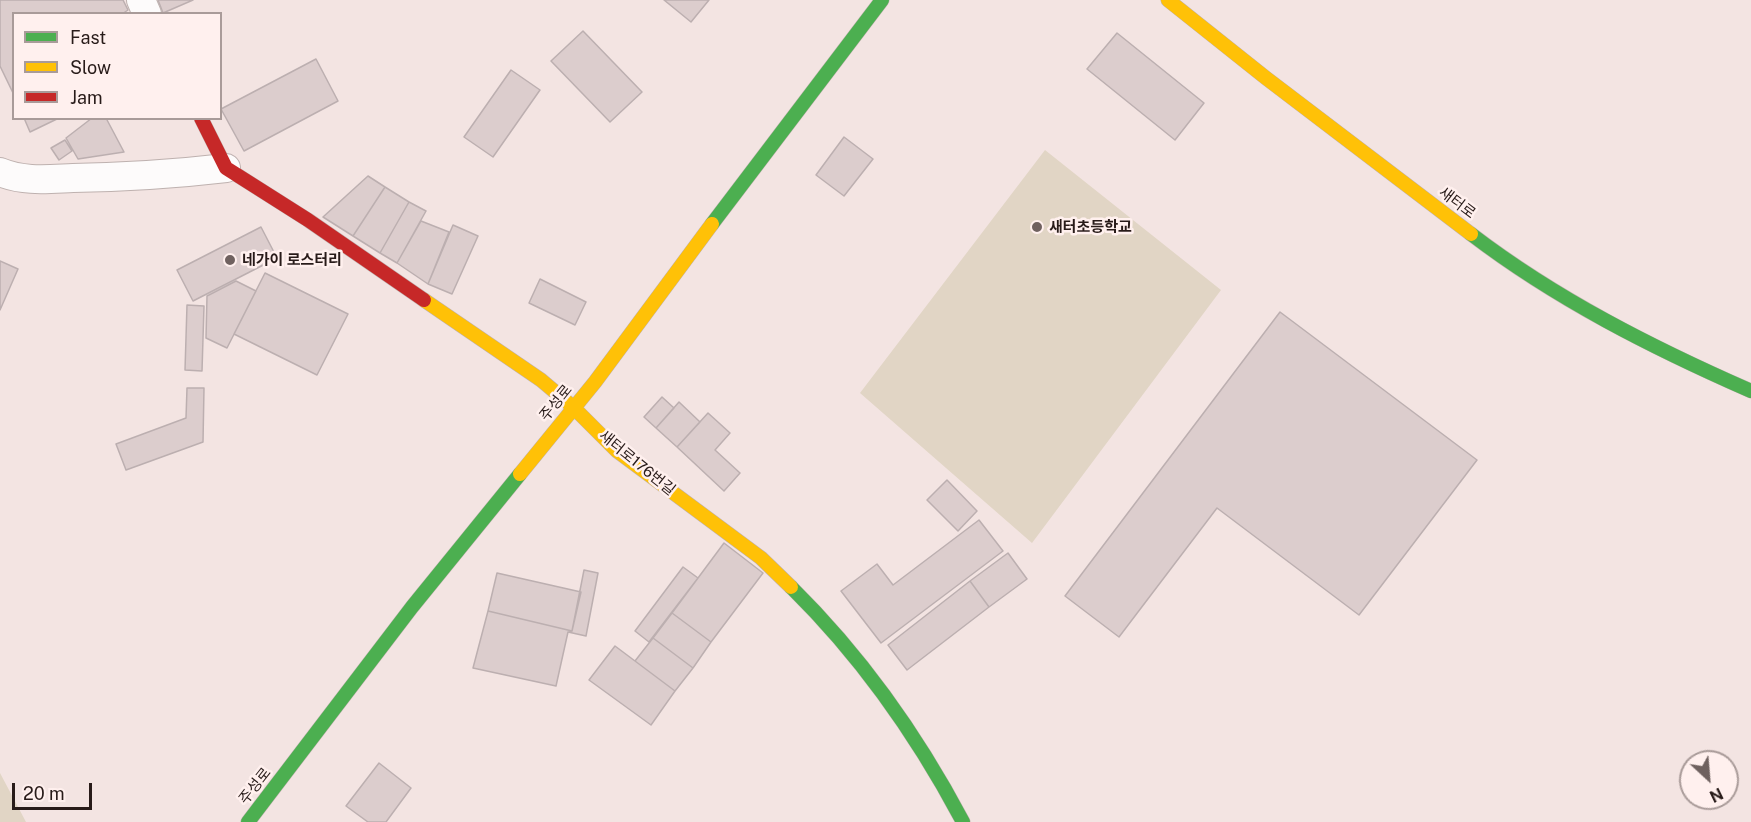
<!DOCTYPE html>
<meta charset="utf-8">
<style>
body{margin:0}
#map{position:relative;width:1751px;height:822px;overflow:hidden;background:#f3e4e2;font-family:"Public Sans",sans-serif}
canvas{display:block}
.legend{position:absolute;left:12px;top:12px;width:210px;height:108px;box-sizing:border-box;background:#fff0ee;border:2px solid #a99b99;margin:0;padding:8px 10px;list-style:none;font-size:18px;color:#281b19}
.legend li{display:flex;align-items:center;gap:12px;height:30px}
.legend b{width:30px;border:2px solid #a99b99}
.north{position:absolute;left:1679px;top:750px;width:60px;height:60px;box-sizing:border-box;background:#fff0ee;border:2px solid #a99b99;border-radius:50%;rotate:154deg;font-size:16px;font-weight:700;line-height:24px;text-align:center;color:#281b19}
.north::after{content:'';display:block;margin:auto;width:21px;height:27px;background:#6f615f;clip-path:polygon(50% 0,100% 100%,50% 72%,0 100%)}
.scale{position:absolute;left:12px;top:783px;width:80px;height:27px;box-sizing:border-box;border:3px solid #281b19;border-top:0;padding-left:8px;font-size:18px;line-height:21px;white-space:nowrap;color:#281b19;-webkit-text-stroke:4px #fff0ee;paint-order:stroke}
</style>
<div id="map">
<canvas width="1751" height="822"></canvas>
<ul class="legend">
<li><b style="height:8px;background:#4caf50"></b>Fast</li>
<li><b style="height:8px;background:#ffc107"></b>Slow</li>
<li><b style="height:8px;background:#c62828"></b>Jam</li>
</ul>
<div class="north">N</div>
<div class="scale">20 m</div>
</div>
<script>
const c = document.querySelector('canvas').getContext('2d');
c.lineJoin = 'round';
function paint(path, color) { c.fillStyle = color; c.fill(path, 'evenodd'); }
function trace(path, color, width, dash) { c.strokeStyle = color; c.lineWidth = width; c.lineCap = dash ? 'butt' : 'round'; c.setLineDash(dash || []); c.stroke(path); }
function label(font, color, halo, rows, align = 'center') {
  c.font = font + ' "Public Sans","Noto Sans KR",sans-serif'; c.lineWidth = 5; c.setLineDash([]); c.textBaseline = 'middle'; c.strokeStyle = halo; c.fillStyle = color; for (const [text, x, y, turn = 0] of rows) {
    c.save(); c.translate(x, y); c.rotate((+turn || 0) * Math.PI / 180); c.textAlign = isNaN(turn) ? turn : align; if (halo) c.strokeText(text, 0, 0); c.fillText(text, 0, 0); c.restore();
  }
}
paint(new Path2D(`
 M1045,150L1221,290L1032,543L860,393Z
 M0,773L26,822H0Z`), '#e1d5c5');
const building = new Path2D(`
 M0,0H123L128,10L122,14H14V95L0,66Z
 M158,0H193L163,13Z
 M664,0H709L691,22Z
 M583,31L642,92L610,122L551,61Z
 M1117,33L1204,103L1175,140L1087,69Z
 M316,59L338,101L244,151L221,109Z
 M511,70L540,90L493,157L464,137Z
 M24,118H59L30,132Z
 M92,118H106L124,152L78,159L66,138Z
 M844,137L873,159L844,196L816,175Z
 M65,140L72,151L59,160L51,148Z
 M368,176L385,187L353,236L323,217Z
 M385,187L409,202L380,253L353,236Z
 M409,202L426,211L397,263L380,253Z
 M421,221L449,232L428,284L397,263Z
 M453,225L478,236L452,294L428,284Z
 M261,227L277,258L193,301L177,270Z
 M0,261L18,269L0,310Z
 M265,273L348,314L317,375L234,334Z
 M540,279L586,302L575,325L529,303Z
 M236,281L256,291L227,348L206,338L207,296Z
 M187,305L204,306L202,371L185,370Z
 M1280,312L1477,460L1359,615L1217,508L1119,637L1065,596Z
 M187,388H204L203,442L126,470L116,444L186,418Z
 M662,397L674,408L656,428L644,417Z
 M679,402L700,422L677,447L656,428Z
 M708,413L730,433L715,450L740,473L724,491L677,447Z
 M947,480L977,511L958,531L927,500Z
 M979,520L1003,551L881,643L841,591L877,564L893,585Z
 M724,543L763,573L711,642L672,613Z
 M1008,553L1027,579L989,607L970,581Z
 M683,567L698,578L649,642L635,631Z
 M584,570L598,573L586,636L568,632L572,631Z
 M497,573L581,592L572,631L488,611Z
 M970,581L989,607L907,670L888,645Z
 M488,611L572,631L568,632L556,686L473,668Z
 M672,613L711,642L693,668L653,638Z
 M653,638L693,668L675,691L635,661Z
 M615,646L675,691L651,725L589,680Z
 M379,763L411,788L386,822H368L346,806Z`);
paint(building, '#dccdcd');
trace(building, '#bcafb0', 1.5);
const street = new Path2D(`
 M141,0L147,14
 M0,172C24,182 48,179 73,178C125,177 175,174 226,168`);
const fast = new Path2D(`
 M712,224L882,0
 M1471,234C1556,299 1653,348 1751,391
 M791,587C861,656 917,735 963,822
 M248,822L412,607L520,474`);
const slow = new Path2D(`
 M1168,0L1266,78L1471,234
 M424,300L541,380L573,407L617,451L761,558L791,587
 M520,474L595,382L712,224`);
const jam = new Path2D(`
 M201,118L226,168L308,220L424,300`);
trace(street, '#beb1af', 30);
trace(fast, '#beb1af', 15);
trace(slow, '#beb1af', 15);
trace(jam, '#beb1af', 15);
trace(street, '#fdfbfb', 28);
trace(fast, '#4caf50', 14);
trace(slow, '#ffc107', 14);
trace(jam, '#c62828', 14);
for (const [x, y, r, color] of [
 [1037,227,6,"#6f615f"],
 [230,260,6,"#6f615f"]
]) { const dot = new Path2D(); dot.arc(x, y, r, 0, 2 * Math.PI); c.fillStyle = color; c.fill(dot); trace(dot, '#fff0ee', 2); }
label('15px', '#281b19', '#fff0ee', [
 ["새터로",1457,203,37],
 ["주성로",556,403,-51],
 ["새터로176번길",637,463,39],
 ["주성로",255,786,-52]
]);
label('bold 15px', '#281b19', '#fff0ee', [
 ["새터초등학교",1049,227],
 ["네가이 로스터리",242,260]
], 'left');
</script>
